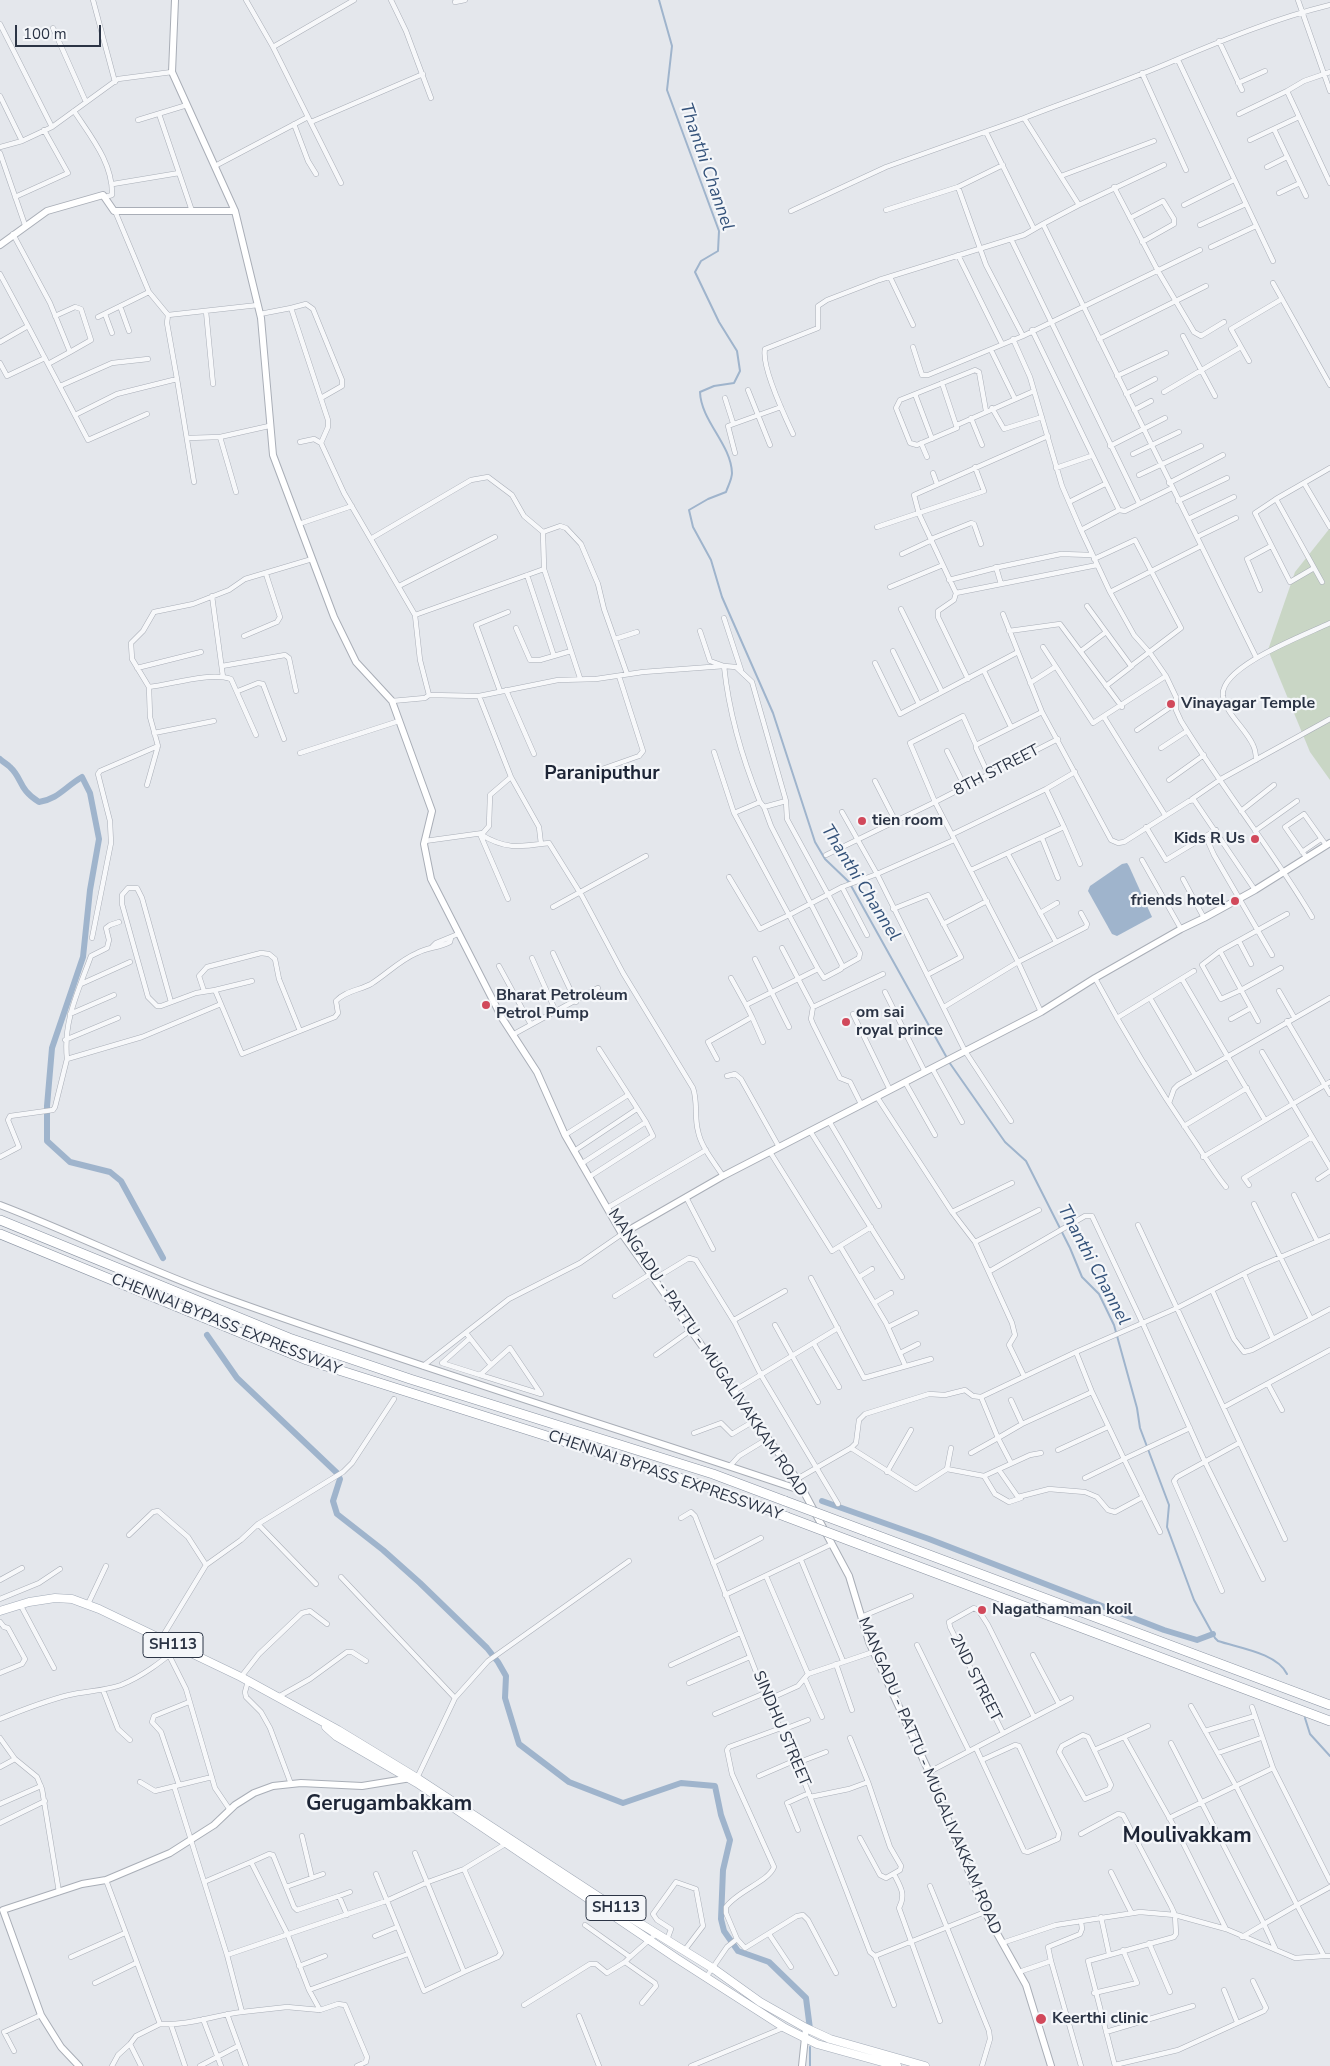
<!DOCTYPE html>
<style>
body{margin:0}
#map{position:relative;width:1330px;height:2066px;overflow:hidden;background:#e4e7ec;font-family:"Nunito Sans",sans-serif}
canvas{display:block}
.scale{position:absolute;left:15px;top:25px;width:86px;height:22px;box-sizing:border-box;border:2px solid #2b3445;border-top:0;padding-left:6px;font-size:15px;line-height:18px;white-space:nowrap;color:#2b3445;-webkit-text-stroke:4px #f4f6f9;paint-order:stroke}
</style>
<div id="map">
<canvas width="1330" height="2066"></canvas>
<div class="scale">100 m</div>
</div>
<script>
const c = document.querySelector('canvas').getContext('2d');
c.lineJoin = 'round';
function paint(path, color) { c.fillStyle = color; c.fill(path, 'evenodd'); }
function trace(path, color, width, dash) { c.strokeStyle = color; c.lineWidth = width; c.lineCap = dash ? 'butt' : 'round'; c.setLineDash(dash || []); c.stroke(path); }
function label(font, color, halo, rows, align = 'center') {
  c.font = font + ' "Nunito Sans",sans-serif'; c.lineWidth = 4.5; c.setLineDash([]); c.textBaseline = 'middle'; c.strokeStyle = halo; c.fillStyle = color; for (const [text, x, y, turn = 0] of rows) {
    c.save(); c.translate(x, y); c.rotate((+turn || 0) * Math.PI / 180); c.textAlign = isNaN(turn) ? turn : align; if (halo) c.strokeText(text, 0, 0); c.fillText(text, 0, 0); c.restore();
  }
}
paint(new Path2D(`
 M1330,528V780L1310,752L1268,650L1295,572Z`), '#c9d6c5');
paint(new Path2D(`
 M1122,864L1127,863L1129,866L1152,917L1117,936L1112,934L1088,891L1090,886Z`), '#9fb4cc');
trace(new Path2D(`
 M659,0L672,46L667,90L719,231L718,251L701,261L695,272L719,322L737,351L740,371L734,383L714,386L700,392C701,421 731,444 732,473C732,479 728,486 726,492L708,499L689,510L693,527L711,560L722,597L773,713L815,842L825,859L849,882L947,1058
 M949,1062L1005,1142L1026,1161L1070,1248L1082,1277L1099,1294L1114,1325L1137,1408L1140,1428L1169,1505L1167,1527L1194,1600L1215,1638L1218,1641C1239,1648 1277,1653 1287,1674
 M1305,1718L1310,1734L1330,1756
 M810,2047V2066`), '#9fb4cc', 2);
trace(new Path2D(`
 M0,759C3,762 7,764 10,767C23,779 18,789 39,802C58,799 65,787 82,777L90,793L99,839L90,890L83,957L52,1048L47,1106V1141L70,1162L110,1172L121,1181L163,1258
 M207,1335L237,1378L337,1473L340,1479L333,1501L337,1514L383,1550L420,1583L487,1648L498,1662L506,1676L505,1698L519,1744L569,1782L623,1803L681,1783L715,1786L721,1815L730,1840L723,1870L721,1919L724,1931L738,1951L769,1962L806,1998L810,2029
 M822,1501L929,1539L1164,1630L1197,1640L1213,1634`), '#9fb4cc', 6);
const street = new Path2D(`
 M93,0L115,82
 M246,0L273,47L341,183
 M391,0L406,31L431,98
 M1298,0L1330,91
 M455,2L465,0
 M0,24L52,127
 M53,28L86,102
 M1219,41L1242,90
 M273,47L354,0
 M1178,60L1273,261
 M1330,72L1304,81L1287,91L1330,183
 M1142,73L1186,170
 M1238,83L1265,71
 M0,96L22,141
 M74,111C91,137 113,163 112,195L105,197
 M159,114L192,211
 M1239,114L1287,91
 M138,120L187,105
 M311,122L423,74
 M294,124L308,161L316,174
 M1274,129L1306,196
 M986,132L1034,229
 M1250,140L1299,117
 M0,147L22,141L52,127L118,79L172,72
 M0,153L25,225
 M215,166L308,117
 M1267,167L1287,157
 M1061,176L1154,141
 M113,184L179,173
 M958,187L986,265L1023,336
 M1114,187L1158,271L1194,332L1201,336L1224,322
 M1279,193L1300,183
 M15,197L68,173L44,130
 M1079,205L1164,165
 M1184,205L1234,180
 M886,210L958,187L1003,165
 M115,211L149,292L168,315
 M791,211L886,167L1024,118
 M1130,218L1163,201L1174,219V224L1142,242
 M1200,225L1246,204
 M13,234L50,303L70,352L48,364
 M1011,239L1139,503
 M1211,247L1256,226
 M958,255L1002,344
 M0,274L28,326L0,342
 M890,277L913,325
 M1273,283L1330,385
 M120,306L129,331
 M291,308L306,304L313,309L342,380V386L321,398
 M206,311L213,384
 M105,314L112,333
 M260,314L291,308L328,420V427L321,443
 M55,316L75,307L81,309L91,340L70,352
 M98,317L149,292
 M28,326L88,440L147,414
 M1032,330L1119,510L1125,511L1172,488
 M1183,336L1215,396
 M1013,339L1030,377L1062,486L1081,530L1110,592L1134,635L1150,653L1166,676L1176,697V710L1181,721C1222,788 1272,849 1312,917
 M1099,339L1206,286
 M913,347L922,375H928L1023,336L1200,250
 M991,350L1015,399
 M1249,361L1231,329L1282,299
 M0,363L7,376L45,358
 M1117,376L1166,353
 M177,379L167,323L168,315L258,305
 M942,383L957,428L917,445L910,443L896,408L900,400L975,370L979,372L986,411
 M60,386L112,363L148,359
 M748,390L770,445
 M1164,392L1241,347
 M915,394L932,439
 M1126,394L1155,379
 M725,398L733,423
 M992,408L1004,429L1042,417
 M1134,410L1151,401
 M75,415L117,394L177,379L194,482
 M971,418L982,445
 M957,425L1034,391
 M793,434C785,417 761,366 765,349L818,328V306L827,300L879,280L1024,235L1043,224
 M220,437L236,492
 M188,438L220,437L269,426
 M300,442L314,439L321,443L344,493L415,615L420,660L429,695L425,698L392,701
 M921,443L927,457
 M1110,446L1165,418
 M735,453L728,426L781,407
 M1133,454L1179,432
 M1056,468L1091,456
 M933,473L937,484
 M1139,475L1201,446
 M1169,483L1223,455
 M1304,483L1330,527
 M1276,499L1255,513L1290,582L1314,568
 M1178,501L1227,478
 M1069,502L1105,484
 M1188,519L1234,497
 M299,524L352,506
 M877,527L984,491L975,467
 M1081,530L1119,510
 M1197,537L1236,518
 M372,538L471,480L488,477L512,495L524,516L543,532
 M931,539L971,523L974,524L981,544
 M902,554L932,540
 M996,567L1001,584
 M544,569L543,532L560,526L566,528L581,544L598,584L604,609L627,674
 M527,575L554,656
 M949,580L999,567L1061,554L1092,555
 M1322,582L1276,499L1330,468
 M399,586L495,537
 M890,587L943,565
 M1260,590L1247,559L1271,546
 M1110,592L1201,546
 M956,593L1097,565
 M212,596L223,677
 M1087,606L1131,666L1181,628L1135,540L1094,559
 M1003,614L1018,652
 M415,615L544,569L580,678
 M724,618L741,670
 M516,628L530,660H540L571,651
 M700,631L710,661L724,666L736,667L752,682L786,801
 M1009,631L1060,624L1122,707
 M244,636L277,622L280,617L266,574
 M615,639L637,632
 M1043,647L1093,723L1166,676
 M893,651L919,704
 M1081,651L1106,632
 M1256,657L1043,224L1079,205L1024,118C1075,98 1128,81 1178,59C1228,38 1277,18 1330,5
 M875,663L900,714L942,692L901,609
 M222,666L285,655L289,658L296,691
 M137,668L201,652
 M984,671L1011,727
 M968,679L938,617V611L954,600L956,593L919,514L914,495L1048,436
 M1030,683L1055,667
 M1106,686L1132,666
 M149,687C173,684 210,672 231,679L256,735
 M506,690L534,754
 M238,691L258,683L263,684L284,739
 M500,691L476,625L508,612
 M942,692L1018,652L1042,712L1111,840L1118,843L1124,842L1189,801L1194,800L1255,890
 M429,695L479,696L558,680L596,679L643,672L724,666C729,714 742,758 760,802L734,813L789,915L760,929L729,877
 M479,696L511,777L539,827L541,844
 M1104,717L1165,815
 M1137,730L1175,704
 M154,733L214,721
 M976,745L963,716L910,743L935,802L1058,739
 M1161,748L1187,731
 M947,751L965,787
 M714,752L734,813
 M300,753L399,721
 M1256,760C1256,755 1255,749 1253,745C1246,729 1226,714 1223,696C1219,666 1308,634 1330,623
 M588,774L639,756L643,751L619,676
 M989,776L976,748V745L1042,712
 M1169,780L1204,755
 M875,781L896,822
 M147,785L158,746L150,717L149,687L132,659L131,643L143,631L154,612L193,604L229,590L245,579L312,559
 M1046,789L1075,772
 M1192,799L1221,779L1330,719
 M760,802L764,807L786,801L787,819L860,953L859,958L843,967
 M764,807L771,826L842,965L841,969L824,978L818,969
 M1241,811L1274,785
 M842,812L877,874L954,840
 M1064,827L1080,864
 M1146,827L1166,860L1216,830
 M1255,831L1297,801
 M480,834C506,850 520,847 549,843L582,896L623,973L693,1088C698,1102 694,1116 698,1131C701,1147 714,1162 723,1176
 M480,834L508,899
 M953,834L1046,789L1064,827L971,870
 M1206,837L1214,855L1272,955
 M1042,838L1058,878
 M425,841L483,833L489,826L490,795L511,777
 M1302,852L1321,839
 M1008,854L1056,942
 M826,855L935,802L1018,962L1041,1012
 M1306,857L1285,827L1304,814L1326,845
 M1142,860L1181,929
 M1183,879L1204,918
 M553,907L646,856
 M893,909L928,895L961,957L927,975
 M1040,913L1057,903
 M943,924L987,901
 M867,935L842,887L877,874L965,1051L1011,1121
 M92,938L111,843L110,821L98,774L100,771L158,746
 M1239,941L1251,964
 M432,947L436,943L458,934
 M782,948L813,1007L883,974
 M1220,951L1258,1021
 M553,953L576,1002
 M532,958L556,1012
 M755,959L789,1027
 M499,966L530,1023
 M1281,968L1241,990L1221,999L1202,965L1220,951L1287,914
 M731,978L746,1005
 M1095,978C1124,1032 1156,1085 1191,1136C1203,1153 1212,1170 1226,1187
 M1182,979L1265,1120
 M81,984L130,962
 M215,990L252,981
 M204,991L199,976L207,967L261,953L269,954L275,959L279,979L300,1031
 M1279,991L1294,1017
 M885,992L925,1072
 M1150,998L1195,1075
 M171,1002L142,898L137,888H128L122,895V904L148,997L157,1006H161L196,993L215,990L242,1054L335,1017L338,1013L336,1001C345,991 360,990 371,984C387,974 400,960 417,953C428,947 439,948 450,942L451,938
 M813,1007L811,1019L813,1024L840,1078L850,1082L861,1104
 M944,1007L1018,962L1086,927L1087,924L1081,913
 M70,1014L114,995
 M853,1014L890,1090
 M752,1017L763,1042
 M1117,1018L1194,971
 M1231,1019L1251,1008
 M1287,1021L1330,1094
 M514,1034L598,988
 M65,1040L118,1018
 M1262,1052L1330,1167
 M67,1059C63,1021 78,992 91,956L107,948L109,940L106,928L110,925L119,922
 M717,1059L708,1042L752,1017L746,1005L818,969L789,915L842,887
 M932,1068L962,1122
 M727,1076L735,1074L741,1079L779,1147
 M905,1082L935,1135
 M877,1097L952,1212L975,1242L1012,1323L1015,1335L1009,1345L1024,1376
 M1169,1103L1174,1089L1178,1085L1330,998
 M829,1121L879,1206
 M1184,1126L1247,1088
 M810,1131L902,1277
 M565,1135L628,1095
 M574,1151L637,1109
 M770,1152L832,1251L871,1227
 M0,1157L19,1147L8,1120L10,1116L53,1110L55,1107L67,1059L142,1037L221,1004
 M1203,1157L1330,1082
 M581,1164L646,1122L599,1049
 M589,1177L653,1136L646,1122
 M1318,1179L1330,1171
 M1249,1185L1244,1178L1312,1137
 M1294,1195L1317,1241
 M686,1197L713,1249
 M1254,1204L1311,1319
 M607,1208L706,1150
 M952,1212L1012,1183
 M1138,1225L1285,1539
 M975,1242L1039,1210
 M840,1246L886,1323L905,1365
 M990,1271L1085,1216H1092L1143,1324L1205,1462L1263,1579
 M1244,1274L1273,1339
 M859,1277L872,1269
 M656,1278L689,1258L696,1260L735,1323L761,1375L838,1504
 M811,1278L864,1378L931,1359
 M1212,1290L1234,1339L1244,1352L1252,1350L1330,1309
 M615,1296L652,1273
 M874,1303L891,1293
 M734,1320L785,1291
 M775,1325L818,1402
 M888,1327L916,1313
 M466,1333L491,1365L480,1375L541,1394
 M470,1338L442,1363L480,1375
 M814,1344L839,1387
 M1076,1352L1092,1392L1124,1459L1085,1478
 M900,1353L918,1344
 M656,1355L691,1330
 M491,1365L510,1348L541,1394
 M423,1366L509,1299L580,1263L622,1234
 M1268,1384L1282,1410
 M734,1391L838,1328
 M981,1397L998,1438L1022,1424L1092,1392
 M1011,1400L1022,1424
 M1224,1407L1330,1350
 M694,1433L721,1423L732,1434L754,1421
 M851,1448L916,1489L947,1469L951,1448
 M1058,1450L1108,1427
 M971,1453L998,1438L1011,1463
 M730,1466L739,1456L767,1439
 M947,1469L984,1476L1030,1455L1041,1453
 M999,1470L1018,1497L1049,1489L1085,1492L1097,1497L1108,1510L1115,1512L1143,1497
 M887,1472L911,1430
 M984,1476L995,1494L1009,1502L1021,1498
 M797,1479L851,1448L856,1443L859,1420L865,1414L929,1394L945,1395L965,1390L973,1396L981,1397L1076,1352L1177,1308L1255,1268L1330,1236
 M681,1518L691,1512L695,1516L767,1700L797,1763L870,1952L875,1956
 M258,1524L316,1584
 M1160,1532L1124,1459L1190,1428
 M129,1535L153,1512L158,1511L188,1537L206,1565
 M801,1560L843,1661
 M713,1563L761,1538
 M766,1576L808,1674
 M341,1577L455,1698
 M0,1580L22,1568
 M1222,1591L1174,1481L1177,1477L1239,1443
 M725,1595L832,1544
 M0,1599L39,1583L60,1569
 M20,1604L54,1668
 M88,1604L106,1566
 M861,1617L911,1596
 M0,1622L4,1627L8,1628L25,1659L22,1664L0,1673
 M161,1639L206,1565L241,1540L258,1524L343,1472L352,1463L394,1399
 M917,1645L969,1751
 M169,1655L186,1689L215,1788L230,1810
 M1033,1655L1059,1704
 M836,1664L852,1710
 M671,1665L740,1633
 M241,1677L259,1654L302,1613L310,1611L327,1624
 M805,1679L822,1717
 M248,1681L245,1692L246,1697L261,1712L270,1728L291,1784
 M689,1683L750,1657
 M103,1690L118,1729L130,1740
 M278,1697L310,1679L347,1652H352L366,1661
 M767,1700L798,1686L808,1674L873,1652
 M1252,1707L1273,1768L1330,1881
 M715,1714L765,1693
 M0,1719C22,1710 45,1701 69,1695C86,1691 104,1691 121,1685C143,1676 161,1662 179,1647
 M782,1730L808,1720
 M1205,1731L1255,1716
 M1003,1733L950,1627L949,1622L974,1608L979,1611L988,1625L1034,1717
 M1083,1735L1088,1737L1111,1785L1109,1789L1085,1799L1059,1752L1062,1746Z
 M1124,1737L1148,1726
 M0,1738L15,1759L37,1777L42,1789L59,1892
 M850,1738L868,1782L890,1847L901,1866L900,1870L886,1878L880,1875L860,1838
 M1171,1743L1264,1924L1297,1905L1236,1786L1191,1706
 M976,1748L1024,1851L1028,1852L1058,1839L1059,1833L1019,1746L1015,1745L982,1760
 M1094,1750L1124,1737L1180,1837L1226,1929
 M1218,1753L1261,1738
 M797,1763L826,1752
 M0,1767L15,1759
 M929,1772L1071,1698
 M759,1776L796,1760
 M417,1778L455,1698L488,1661L629,1561
 M140,1782L155,1791L212,1777
 M179,1785L161,1732L152,1722L154,1716L189,1702
 M174,1786L227,1955L386,1901L428,1882L464,1869L507,1843
 M810,1797L849,1789L868,1782
 M0,1804L41,1786
 M1169,1818L1273,1768
 M0,1823L45,1801
 M798,1830L787,1803L809,1793
 M1081,1834L1118,1814L1123,1815L1171,1906L1175,1915L1176,1934L1174,1937L1088,1961L1115,2066
 M302,1836L312,1878
 M415,1853L464,1972L498,1957L501,1953L464,1869
 M251,1862L269,1854L273,1855L294,1907L297,1910L339,1896L347,1915
 M1111,1872L1131,1912
 M376,1874L424,1991L464,1972
 M894,1874C901,1888 906,1894 899,1908L940,2021
 M106,1880L160,2024C187,2026 215,2015 242,2012L227,1955
 M204,1882L251,1862L287,1933L309,1990L408,1954
 M930,1886L989,2031L990,2039L982,2066
 M286,1887L323,1874
 M1330,1887L1297,1905L1324,1956H1330
 M339,1896L350,1892
 M1101,1917L1109,1954
 M585,1925L630,1957L625,1962L655,1983L656,1986L642,2003
 M769,1934L791,1967
 M375,1936L397,1927
 M1242,1937L1264,1924L1276,1950
 M737,1939L745,1948L797,1916L803,1915L808,1920L836,1973
 M667,1940L671,1929L657,1920L653,1914L676,1882L696,1889L703,1926L684,1951
 M1002,1943L1056,1925L1140,1912L1175,1915L1226,1929L1295,1958L1324,1956
 M1149,1943L1170,1992
 M875,1956L985,1912
 M875,1956L894,2005
 M71,1957L125,1933
 M630,1957L657,1933
 M1051,1961L1048,1947L1080,1934L1082,1929L1081,1921
 M299,1966L325,1956
 M1019,1972L1051,1961L1081,2066
 M707,1976L727,1947L737,1939L726,1913V1907C737,1891 768,1882 774,1867L732,1774L727,1750L729,1747L781,1728
 M95,1983L136,1963
 M309,1990L320,2010
 M1224,1990L1237,2022
 M1094,1993L1137,1983L1123,1950
 M524,2005L590,1964H596L607,1973L625,1962
 M242,2012L287,2007L320,2010L338,2004L345,2005L367,2057L366,2062L357,2066
 M227,2014L246,2066
 M579,2016L599,2066
 M203,2019L221,2066
 M171,2025L185,2066
 M1106,2032L1193,2006
 M14,2051L4,2032L41,2015
 M1115,2065L1178,2050L1264,2011L1266,2008L1253,1981
 M112,2066L118,2055L130,2044
 M141,2066L130,2044L136,2036L160,2024
 M200,2066L238,2046
 M691,2066L783,2028`);
const secondary = new Path2D(`
 M175,0L172,72L235,211L261,318L273,455L334,617L356,662L392,701L432,811L424,844L431,879L502,1018L537,1072L565,1135L622,1234L797,1479L849,1576L869,1642L929,1772L985,1912L1026,1985L1051,2066
 M0,245L47,211L103,195L114,211H235
 M0,1205C76,1234 149,1271 226,1298C417,1367 611,1426 803,1491
 M622,1234L723,1176L1041,1012L1095,978L1181,929L1204,918L1255,890L1330,843
 M79,2066L61,2047L41,2015L3,1910L82,1884L106,1880L170,1853L214,1825L235,1805L254,1793L273,1786L301,1783L362,1786L411,1778
 M802,2066L806,2028`);
const primary = new Path2D(`
 M0,1611L29,1602L55,1598L72,1599L99,1609L241,1677L338,1730L417,1778L628,1916L714,1969L760,2002L806,2028L830,2039L925,2066
 M326,1727L336,1736L417,1783L676,1958L785,2028L817,2044L897,2066`);
const highway = new Path2D(`
 M0,1220L289,1338L410,1379L713,1474L785,1501
 M0,1234L307,1360L714,1489L787,1517
 M868,1532L1330,1705
 M869,1548L1330,1721`);
trace(street, '#a9aeb7', 5.5);
trace(secondary, '#a9aeb7', 8);
trace(primary, '#a3abb8', 9);
trace(highway, '#8b94a3', 10);
trace(street, '#f7f8fa', 4.5);
trace(secondary, '#fff', 6);
trace(primary, '#fff', 8);
trace(highway, '#fff', 9);
const highwayBridge = new Path2D(`
 M785,1501L868,1532
 M787,1517L869,1548`);
trace(highwayBridge, '#8b94a3', 10, []);
trace(highwayBridge, '#fff', 9);
for (const [x, y, r, color] of [
 [1171,704,5,"#d1495b"],
 [862,821,5,"#d1495b"],
 [1255,839,5,"#d1495b"],
 [1235,901,5,"#d1495b"],
 [486,1005,5,"#d1495b"],
 [846,1022,5,"#d1495b"],
 [982,1610,5,"#d1495b"],
 [1041,2019,6,"#d1495b"]
]) { const dot = new Path2D(); dot.arc(x, y, r, 0, 2 * Math.PI); c.fillStyle = color; c.fill(dot); trace(dot, '#f4f6f9', 2); }
for (const [x, y, w] of [
 [173,1645,60],
 [616,1908,60]
]) { const box = new Path2D(); box.roundRect(x - w / 2, y - 12.5, w, 25, 4); c.fillStyle = '#f4f6f9'; c.fill(box); trace(box, '#2b3445', 1); }
label('bold 15px', '#2b3445', null, [
 ["SH113",173,1645],
 ["SH113",616,1908]
]);
label('bold 16px', '#2b3445', '#f4f6f9', [
 ["Vinayagar Temple",1181,704],
 ["tien room",872,821],
 ["Kids R Us",1245,839,"right"],
 ["friends hotel",1225,901,"right"],
 ["Bharat Petroleum",496,996],
 ["Petrol Pump",496,1014],
 ["om sai",856,1013],
 ["royal prince",856,1031],
 ["Nagathamman koil",992,1610],
 ["Keerthi clinic",1052,2019]
], 'left');
label('16px', '#2b3445', '#f4f6f9', [
 ["8TH STREET",997,771,-27],
 ["CHENNAI BYPASS EXPRESSWAY",226,1325,22],
 ["MANGADU - PATTU - MUGALIVAKKAM ROAD",707,1353,56],
 ["CHENNAI BYPASS EXPRESSWAY",665,1476,19],
 ["2ND STREET",975,1678,63],
 ["SINDHU STREET",781,1729,67],
 ["MANGADU - PATTU - MUGALIVAKKAM ROAD",929,1776,67]
]);
label('italic 18px', '#34527a', '#f4f6f9', [
 ["Thanthi Channel",706,167,71],
 ["Thanthi Channel",860,883,58],
 ["Thanthi Channel",1093,1265,62]
]);
label('bold 19px', '#1d2536', '#f4f6f9', [
 ["Paraniputhur",602,774]
]);
label('bold 21px', '#1d2536', '#f4f6f9', [
 ["Gerugambakkam",389,1805],
 ["Moulivakkam",1187,1837]
]);
</script>
